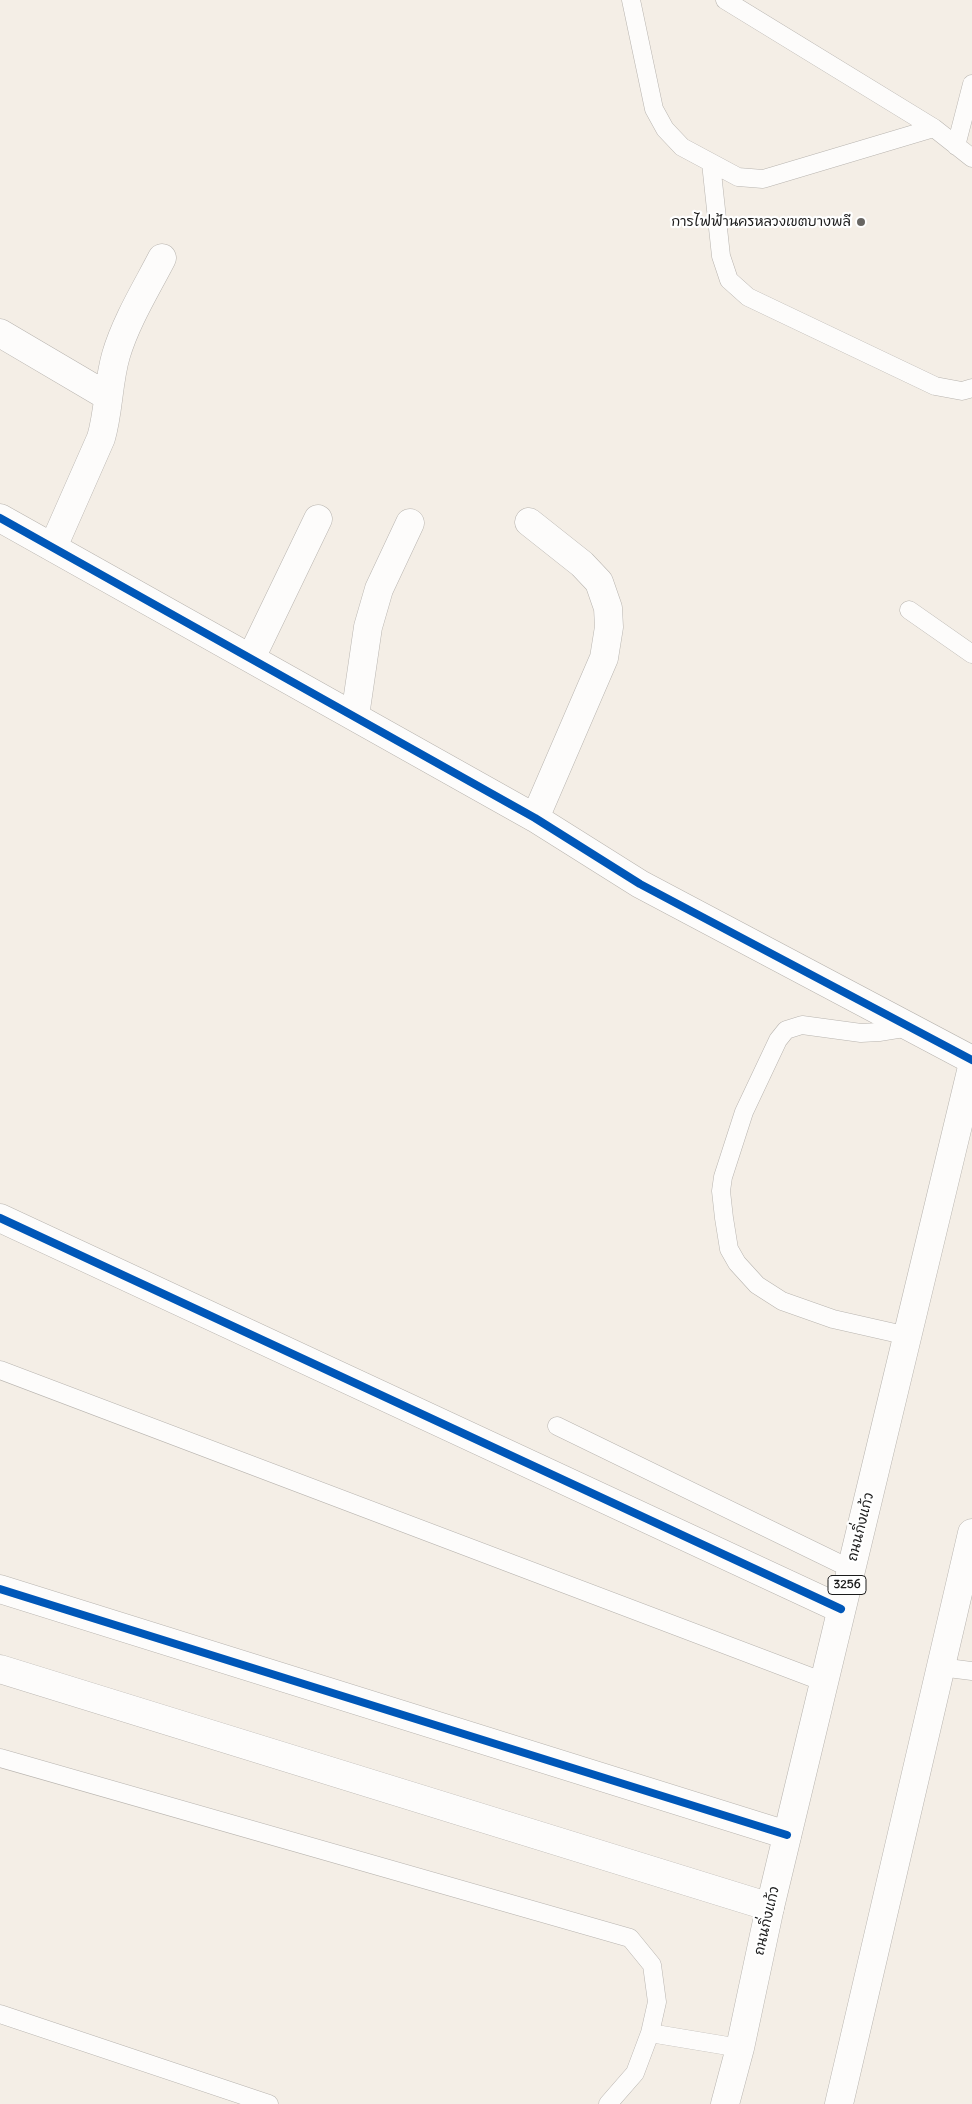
<!DOCTYPE html>
<meta charset="utf-8">
<style>
body{margin:0}
canvas{display:block;background:#f4eee6}
</style>
<canvas width="972" height="2104"></canvas>
<script>
const c = document.querySelector('canvas').getContext('2d');
c.lineJoin = 'round';
function trace(path, color, width, dash) { c.strokeStyle = color; c.lineWidth = width; c.lineCap = dash ? 'butt' : 'round'; c.setLineDash(dash || []); c.stroke(path); }
function label(font, color, halo, rows, align = 'center') {
  c.font = font + ' Delius,"Playpen Sans Thai",sans-serif'; c.lineWidth = 4.5; c.setLineDash([]); c.textBaseline = 'middle'; c.strokeStyle = halo; c.fillStyle = color; for (const [text, x, y, turn = 0] of rows) {
    c.save(); c.translate(x, y); c.rotate((+turn || 0) * Math.PI / 180); c.textAlign = isNaN(turn) ? turn : align; if (halo) c.strokeText(text, 0, 0); c.fillText(text, 0, 0); c.restore();
  }
}
const lane = new Path2D(`
 M631,0L654,109L665,129L682,147L738,177L763,179L934,128
 M725,0L934,128L972,158
 M956,146L972,84
 M711,163L721,256L729,280L748,297L935,386L962,391L972,388
 M909,610L972,654
 M908,1336L833,1319L782,1301L757,1285L737,1263L729,1249L724,1218L721,1191L723,1177L744,1112L778,1040L786,1030L802,1025L861,1033L879,1032L910,1027
 M0,1370L824,1682
 M557,1426L851,1569
 M940,1667L972,1671
 M0,1758L630,1938L652,1965L657,2002L650,2033
 M0,2014L269,2104
 M608,2104L635,2073L650,2033L740,2048`);
const street = new Path2D(`
 M0,333L107,396
 M0,518L535,818L640,884L972,1060
 M529,522L582,564L599,582L608,608L609,627L604,658L535,818
 M53,547L101,438C109,411 108,382 116,355C126,321 146,289 162,258
 M251,658L318,519
 M355,716L368,627L379,589L410,523
 M0,1218L841,1609
 M0,1589L787,1835
 M0,1669L770,1907`);
const primary = new Path2D(`
 M725,2104L740,2048L770,1907L972,1067
 M839,2104L972,1533`);
trace(lane, '#b8b4af', 19);
trace(street, '#b8b4af', 29);
trace(primary, '#b8b4af', 29);
trace(lane, '#fdfcfb', 18);
trace(street, '#fdfcfb', 28);
trace(primary, '#fdfcfb', 28);
trace(new Path2D(`
 M0,518L535,818L640,884L972,1060
 M0,1218L841,1609
 M0,1589L787,1835`), '#0057b8', 8);
for (const [x, y, r, color] of [
 [861,222,5,"#686663"]
]) { const dot = new Path2D(); dot.arc(x, y, r, 0, 2 * Math.PI); c.fillStyle = color; c.fill(dot); trace(dot, '#fff', 2); }
for (const [x, y, w] of [
 [847,1585,38]
]) { const box = new Path2D(); box.roundRect(x - w / 2, y - 9.5, w, 19, 4); c.fillStyle = '#fff'; c.fill(box); trace(box, '#1c1c1c', 1); }
label('bold 12px', '#1c1c1c', null, [
 ["3256",847,1585]
]);
label('14px', '#1c1c1c', '#fff', [
 ["การไฟฟ้านครหลวงเขตบางพลี",851,222]
], 'right');
label('14px', '#1c1c1c', '#fff', [
 ["ถนนกิ่งแก้ว",861,1527,-76],
 ["ถนนกิ่งแก้ว",767,1921,-77]
]);
</script>
